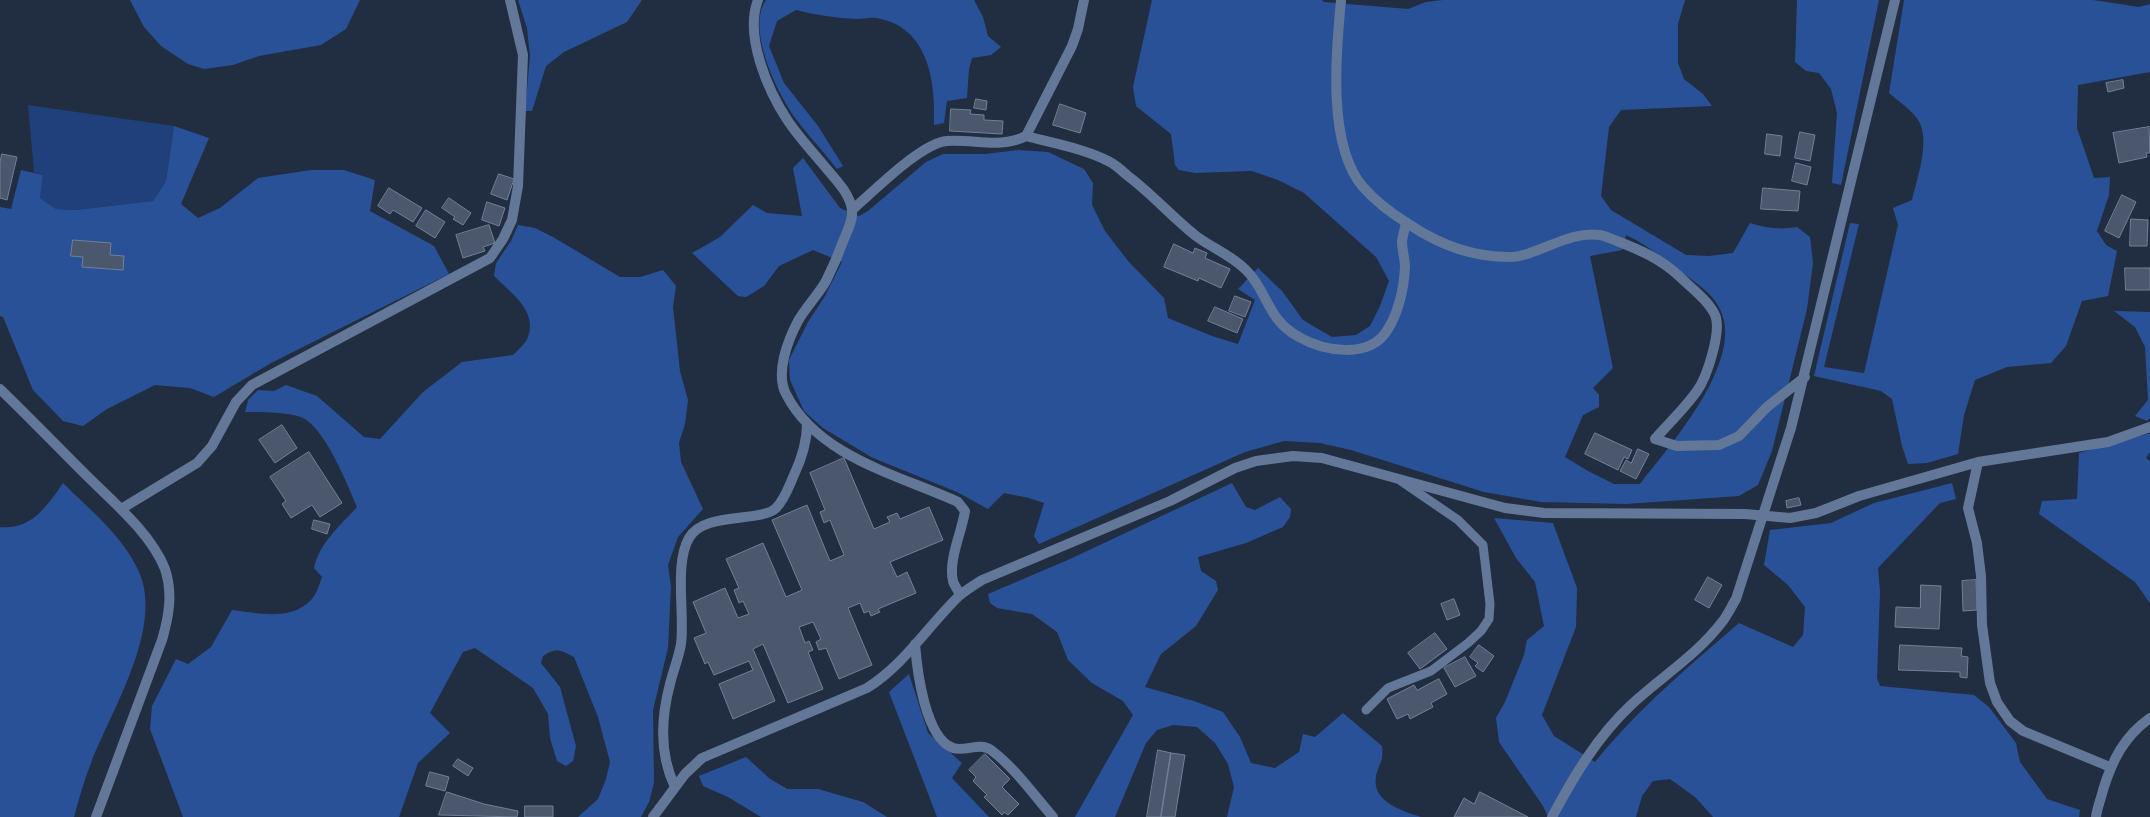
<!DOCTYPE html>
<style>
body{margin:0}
canvas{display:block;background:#212d40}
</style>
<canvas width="2150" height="817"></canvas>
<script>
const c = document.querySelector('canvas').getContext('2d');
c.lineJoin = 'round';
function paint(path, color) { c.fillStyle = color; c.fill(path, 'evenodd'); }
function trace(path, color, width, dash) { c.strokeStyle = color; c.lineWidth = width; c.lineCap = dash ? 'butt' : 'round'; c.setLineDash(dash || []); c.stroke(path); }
paint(new Path2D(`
 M28,105L174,126L166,181L153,201L76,210L56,209L40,198L43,175L34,172Z`), '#1f407b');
paint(new Path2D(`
 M130,0H360L346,29L321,45L259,56L233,65L204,69L188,64L161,46L144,27Z
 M518,0H642L627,22L564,52L546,66L532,111H525L530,56L527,28Z
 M766,0H974L983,17L988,36L1001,47L991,55L972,58L969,69L967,98L947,101L944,123L934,125C936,81 928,26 876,18C870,17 863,19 857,19C836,18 816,15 796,10L777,21L769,46L784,83L818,126L843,166L837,169C822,149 796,123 785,102C771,78 748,25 766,0Z
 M1152,0H1322L1324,2L1408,9L1426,2L1443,0H1685L1678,24V63L1684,79L1703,94L1712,106L1621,110L1609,127L1601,196L1611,210L1686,255L1709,256L1733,253L1750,223C1765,228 1781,230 1797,227L1810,237L1813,263L1807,309L1772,451L1758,485L1739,496L1626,504L1541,502L1484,492L1351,450L1320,443L1284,441L1245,452L1039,544L1034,536L1044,503L1029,498L1004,493L988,509L957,492L873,458L823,428L804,411L790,380L789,360L808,322L825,296L842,262L813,250L779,266L764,286L746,297L738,296L692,253L720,237L753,205L767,213L802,216L793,168L803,158L840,208L859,216L868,211L926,162L943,154H985L1018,150L1048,152L1084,169L1093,183L1092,205L1105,231L1128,261L1164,298L1168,318L1212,336L1238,344L1255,300L1238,289L1258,268L1282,291L1303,320L1332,337L1356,335L1370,326L1380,306L1389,281L1376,257L1304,193L1278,180L1252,171L1195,173L1179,170L1175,165L1171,134L1136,106L1133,87ZM1626,235C1644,243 1661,257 1677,269C1690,279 1708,289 1717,304C1751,355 1670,445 1640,484H1614L1588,471L1565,457L1583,415L1599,407V395L1593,388L1613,368L1590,256L1622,250Z
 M1797,0H1879L1841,185L1832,183L1837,113L1831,89L1819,73L1806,71L1795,62Z
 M1904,0H2093L2139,7L2150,4V72L2078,85L2077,128L2094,178L2110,177L2109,195L2097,231L2106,245L2117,251L2108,296L2082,301L2066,346L2051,363L2007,367L1975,380L1964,415L1958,454L1927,463L1908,464L1902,446L1892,399L1881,391L1814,376L1850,223L1859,224L1824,367L1864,373L1898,225L1893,208L1912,200C1917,179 1931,139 1918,120C1912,110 1898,101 1889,93Z
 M174,126L209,138L181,204L198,218L220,208L258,178L311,170H344L375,180L370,211L434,246L449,274L271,363L214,397L190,388L155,385L107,409L83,426L63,421L33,390L3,317L0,316V207L11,209L21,170L43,175L40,198L56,209L76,210L153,201L166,181Z
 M518,225L535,228L553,237L620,277H640L663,270L676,286L673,307L680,371L688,400L685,424L679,443L681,462L703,509L678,537L668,565L671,587L668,648L653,710L654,783L649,802L641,817H578L598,799L606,779L610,762L598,717L574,657C561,650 556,647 543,656L541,663L560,687L576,746L573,761L566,766L557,761L550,738L548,714L533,688L475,648L463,652L430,713L450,733L418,763L399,817H183L150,729L152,706L176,659L188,664L211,647L232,610C257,613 290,621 310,601C316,596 319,585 322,577L314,568C319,543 341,525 357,507C347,484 326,430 303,418C291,412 259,412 245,412L248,400L258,390L274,391L286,385L317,396L364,437L380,439L423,392L462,362L513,355C518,350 526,343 528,337C538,311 510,292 494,276L496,263L511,241Z
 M2114,311L2150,312V418L2147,421L2135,416L2148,400L2145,347L2135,327Z
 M2150,433V452L2146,458L2150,461V603L2135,582L2039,514L2042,501L2077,499L2079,453Z
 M63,483C90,510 124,537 139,572C164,628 111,711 91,763C84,780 79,799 74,817H0V527C32,530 47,506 63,483Z
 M1232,483L1246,507L1255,510L1280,497L1291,509L1290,517L1283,527L1246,543L1198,557L1201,571L1216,581L1218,590L1196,626L1161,654L1145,687L1194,701L1223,712L1240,737L1251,763L1275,768L1299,752L1303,734L1315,737L1343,713L1382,746C1384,762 1379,763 1376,776C1371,802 1403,811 1421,817H1227L1234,787L1228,764L1215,743L1197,727L1173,725L1157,730L1146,743L1115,817H1075L1133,715L1123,701L1092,683L1068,660L1057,632L1032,614L997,608L990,603L988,594L1070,559Z
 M1952,483L1956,499L1940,503L1878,568L1880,592L1877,678L1880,686L1974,695L1989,707L2016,743L2020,762L2047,799L2080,810L2079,817H1713L1695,797L1670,779L1653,781L1642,796L1636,817H1548L1543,806L1499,742L1496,718L1505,702L1524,655L1527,640L1544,626L1535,582L1516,558L1494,518L1553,523L1577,588L1576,627L1542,715L1554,736L1595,762C1637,710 1688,667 1739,623L1793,647L1803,635L1805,607L1788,585L1764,565L1770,530L1831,523L1874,503Z
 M909,674L928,733L962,763L952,778L989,817H937L889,692Z
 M746,757L769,778L787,789H818L863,802L887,817H761L728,797L703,786L699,776Z`), '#295198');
const building = new Path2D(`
 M2123,80L2124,88L2108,92L2106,83Z
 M976,99L987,101L986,110L974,108Z
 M1060,104L1086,113L1080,133L1053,125Z
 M951,109L971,110L970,114L984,115V120L1003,121L1002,134L950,131Z
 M2149,127L2150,153H2146L2147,157L2119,163L2113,133Z
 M1800,132L1815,135L1810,161L1795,158Z
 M1767,134L1782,136L1780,156L1765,154Z
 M2,154L17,157L7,200L0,198V163Z
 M1796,163L1811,167L1807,185L1792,181Z
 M499,174L514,179L507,200L491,194Z
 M389,188L422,208L413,222L393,210L390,214L378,206Z
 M1763,188L1800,191L1798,211L1761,209Z
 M2122,195L2136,202L2119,238L2105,231Z
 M449,198L471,213L463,225L453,219L455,217L442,208Z
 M487,202L505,208L499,226L482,220Z
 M426,210L445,222L435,238L416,226Z
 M2131,219L2148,220L2147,246H2130Z
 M489,225L495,243L483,247L485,251L463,258L456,235Z
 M73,240L111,243L110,255L124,256L123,270L82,267L83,257L71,256Z
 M1174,244L1193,253L1195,248L1207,253L1205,258L1230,269L1221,288L1199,278L1198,281L1164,267Z
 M2125,268H2150V290H2126Z
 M1235,296L1251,302L1245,317L1229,311Z
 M1215,307L1243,319L1237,333L1208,321Z
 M282,425L297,448L275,463L259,440Z
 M1595,433L1632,450L1628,459L1624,457L1618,470L1585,454Z
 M1638,449L1649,454L1636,479L1620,471L1626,460L1631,463Z
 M309,452L342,503L320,517L312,505L291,518L282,504L286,501L270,477Z
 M844,458L874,529L890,522L887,517L897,513L900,519L929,507L943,540L890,562L897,577L907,572L916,593L878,609L880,612L871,616L869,611L864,613L860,603L848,608L872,665L839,679L826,648L819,650L816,642L821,639L813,622L799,627L805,643L809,641L813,650L808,652L823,689L788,703L763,644L753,649L775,701L733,719L719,684L753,670L749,661L714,675L708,662L705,664L694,638L706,633L693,602L725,588L738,618L749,614L743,601L739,603L734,590L739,588L726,559L763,543L786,597L802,590L772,520L807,505L830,561L844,555L830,520L824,523L820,512L825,510L810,473Z
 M1799,498L1801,505L1787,508L1786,501Z
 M314,520L330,524L327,534L312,529Z
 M1708,577L1722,585L1709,608L1695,600Z
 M1976,580L1977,610L1963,611L1962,581Z
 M1921,585L1941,586L1939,629L1895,627L1896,607L1920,608Z
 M1454,599L1460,615L1447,620L1441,604Z
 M1435,633L1447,649L1420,669L1408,653Z
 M1479,645L1494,656L1483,672L1475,666L1478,663L1470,657Z
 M1900,645L1962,648L1961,656L1968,657L1967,678L1960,677V672L1899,670Z
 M1465,657L1476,676L1455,687L1444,668Z
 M1439,679L1447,694L1431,703L1433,707L1410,719L1408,714L1397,719L1387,699L1414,685L1417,690Z
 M1158,750L1171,753L1161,817H1147Z
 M1171,753L1185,755L1175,817H1161Z
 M985,754L1010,779L1002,787L1019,804L1008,815L1004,812L1002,815L984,797L987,795L973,781L976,777L969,770Z
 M458,759L473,768L468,776L453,766Z
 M430,772L449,777L445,791L426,786Z
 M447,792L484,804L518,811L517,817L439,815Z
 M1480,792L1528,817H1454L1464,798L1474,804Z
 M525,806H553V817H525Z`);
paint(building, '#4a576d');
trace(building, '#718097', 1);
trace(new Path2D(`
 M1366,710L1388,688L1431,671L1468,643L1481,631L1489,619L1490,604L1483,545L1458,520L1401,481`), '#637798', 9);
trace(new Path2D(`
 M758,0C744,36 768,91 788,121C798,136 810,149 821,162C832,176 850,192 852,210C853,220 848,230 844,239C839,253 833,267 826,281C818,295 806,307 798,321C788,340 775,373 786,394C818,457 899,475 958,502L965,511C962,532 948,560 953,581C954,585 958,590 960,595
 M1341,0C1336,52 1327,145 1363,187C1376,202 1394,215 1410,225C1440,245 1473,257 1509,257C1537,257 1568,230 1600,235C1605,236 1612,239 1617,241C1640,250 1661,259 1679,276C1691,288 1708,300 1715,315C1722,331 1707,377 1697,391C1685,408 1669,423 1655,439L1677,446L1719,445L1739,436L1767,407L1805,377
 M1026,136C1052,143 1086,149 1110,162C1116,165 1122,171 1128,176C1152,194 1172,217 1196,236C1212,248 1231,255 1246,270C1268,291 1266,319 1299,337C1323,351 1368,359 1386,332C1398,315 1404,289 1405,267C1405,259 1402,250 1402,241C1403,235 1405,228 1406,222
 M852,210C873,192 921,143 947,141C975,139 1001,149 1026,136L1072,46L1078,29L1084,0
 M0,389C29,417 56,445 84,473C111,500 151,533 165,569C173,593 169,616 162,640L96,817
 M1978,462L1968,508L1977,543L1981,576L1982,625L1990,683L1997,702L2010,721L2023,731L2110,767
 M121,509L197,463L212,446L236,402L252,385L490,258L503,239L512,220L518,186L523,55L510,0
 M915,644C917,670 925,738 953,748C965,752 980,742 991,750C1015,768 1033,794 1053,817
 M675,787C659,754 661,718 670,684C673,671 679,657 681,644C685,614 674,564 689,538C704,511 761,523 776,508C785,499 789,486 794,475C802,458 807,443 807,424
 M653,817L685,774L702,758L867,688C904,665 928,626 959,596C966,590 974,585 982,580L1170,501L1235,468L1256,461L1293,456L1322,458L1505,508L1544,513L1745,514L1790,518L1816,513L1859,496L1978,462L2108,442L2150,427
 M1552,817C1574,776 1597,737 1631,705C1661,677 1697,655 1722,622C1727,616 1731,607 1736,599L1791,428L1895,0
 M2096,817C2097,808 2101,799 2103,790C2112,761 2124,736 2150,718`), '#637798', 10);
</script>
